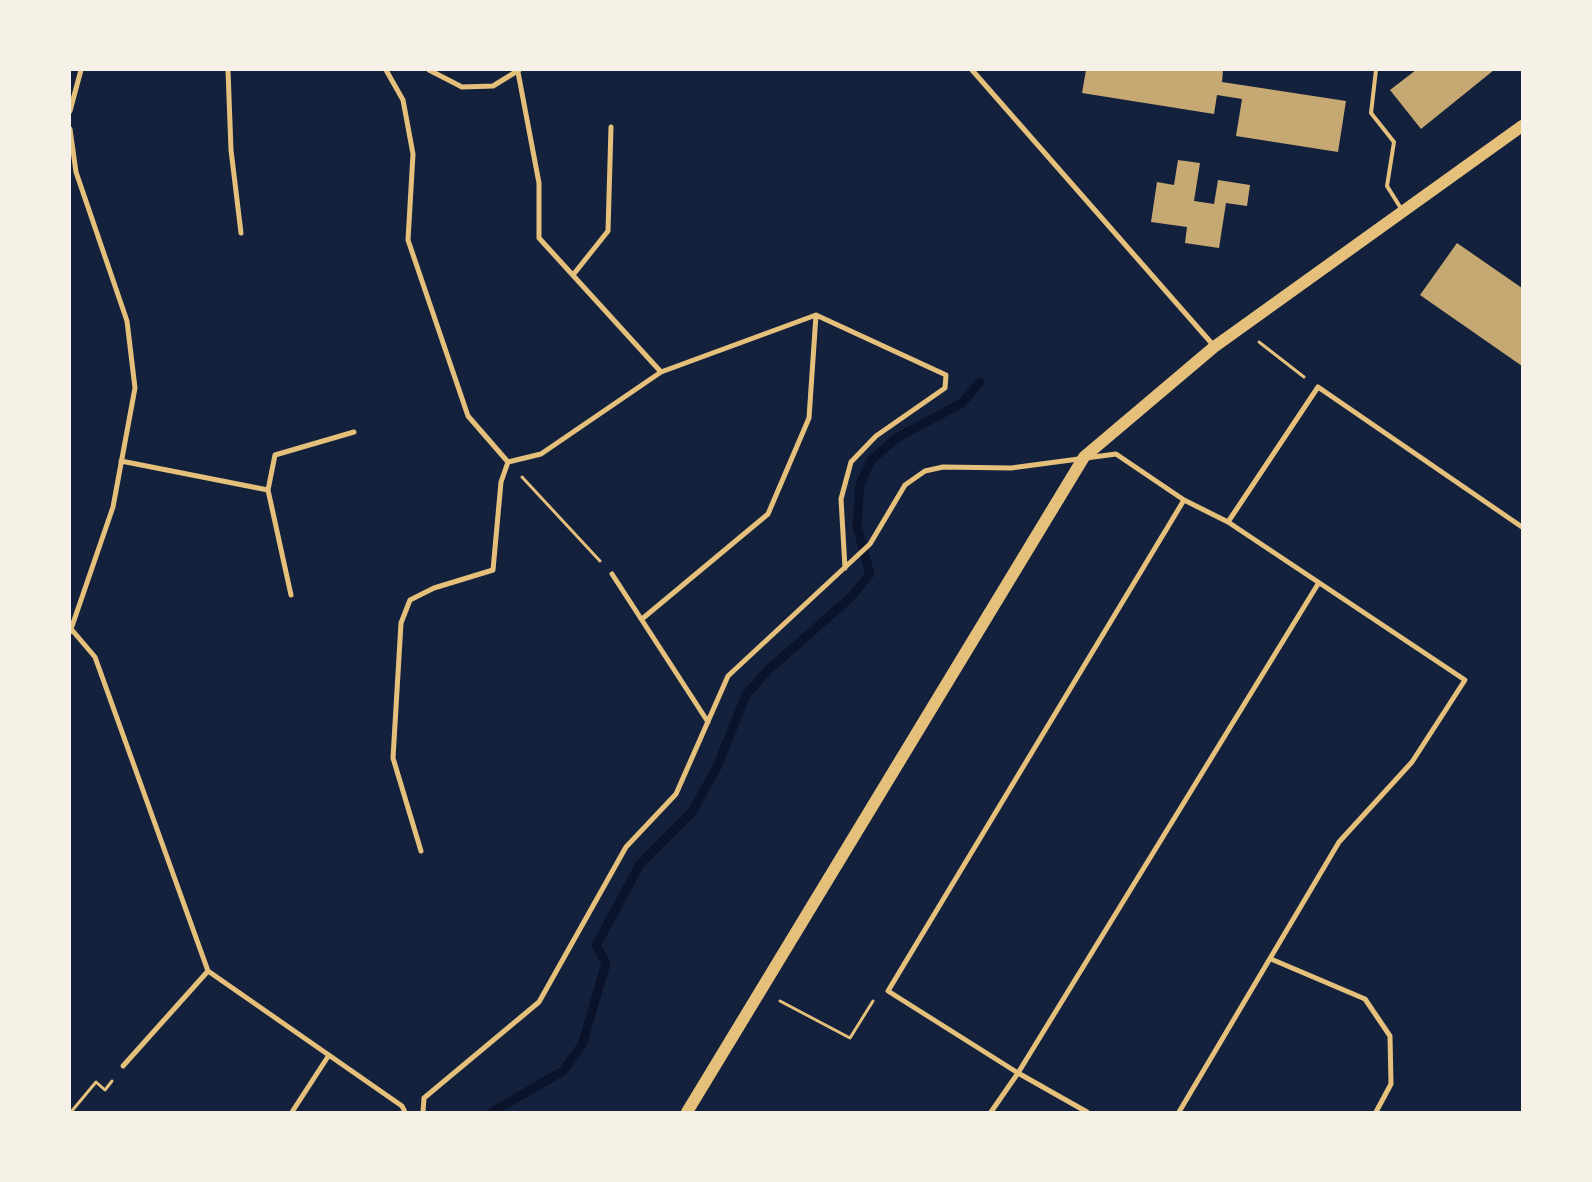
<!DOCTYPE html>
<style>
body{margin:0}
#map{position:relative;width:1592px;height:1182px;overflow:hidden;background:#14213d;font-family:"PT Sans",sans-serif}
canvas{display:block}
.frame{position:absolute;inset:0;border:71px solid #f6f1e7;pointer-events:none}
</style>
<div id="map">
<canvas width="1592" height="1182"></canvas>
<div class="frame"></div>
</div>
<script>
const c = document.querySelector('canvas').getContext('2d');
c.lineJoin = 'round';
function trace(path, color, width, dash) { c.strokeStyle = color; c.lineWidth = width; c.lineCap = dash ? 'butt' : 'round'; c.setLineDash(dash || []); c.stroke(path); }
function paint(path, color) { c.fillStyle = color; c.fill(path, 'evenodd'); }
trace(new Path2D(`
 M492,1112L563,1071L582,1045L606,963L596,946L640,864L692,812L717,767L746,695L767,671L851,597L870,574L857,526L860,484L871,460L898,437L962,403L980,382`), '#0b132b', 9);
paint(new Path2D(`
 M1086,70H1223L1222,82L1346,101L1338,152L1236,136L1242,99L1217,95L1214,114L1082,93Z
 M1416,70H1494L1421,129L1390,90Z
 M1178,160L1200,163L1194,201L1214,204L1218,180L1250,185L1247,206L1226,203L1219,248L1185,243L1187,227L1151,222L1157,182L1174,185Z
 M1457,243L1522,288V366L1420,295Z`), '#c6a872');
trace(new Path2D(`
 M1259,342L1304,377
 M522,477L600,561
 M780,1001L850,1038L873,1001
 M71,1112L96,1082L105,1090L112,1081`), '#e5c07b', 3);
trace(new Path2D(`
 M1376,70L1371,113L1394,142L1387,186L1402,210`), '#e5c07b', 4);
trace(new Path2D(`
 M228,70L231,150L241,233
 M386,70L403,100L413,154L408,240L468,416L508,462
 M429,70L462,87L493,86L519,70
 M972,70L1214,346
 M518,72L539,183V238L661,372
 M70,111L81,70
 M70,129L76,172L127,321L135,388L113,507L70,632
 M573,275L608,231L611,127
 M121,461L268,490
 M508,462L541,454L661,372L816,315L946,375L945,388L876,436L851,462L841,499L845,568
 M1228,522L1318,387L1522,527
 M612,574L708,722
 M291,595L268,490L275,455L354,432
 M642,619L768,514L809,418L816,315
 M72,630L95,657L208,971L402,1106L405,1112
 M421,851L393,758L401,623L410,600L434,588L493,570L501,482L508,462
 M1271,959L1365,999L1390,1036L1391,1084L1376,1112
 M123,1066L208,971
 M292,1112L329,1055
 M423,1112L424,1098L539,1002L626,847L676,794L728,676L870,544L905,485L925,471L943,467L1011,468L1116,454L1184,500L1228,522L1465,680L1412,762L1339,842L1179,1112
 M991,1112L1018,1073L1318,584
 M1087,1112L1018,1073L888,991L1184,500`), '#e5c07b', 5);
trace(new Path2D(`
 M687,1112L1084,457L1214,347L1522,126`), '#e5c07b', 12);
</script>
